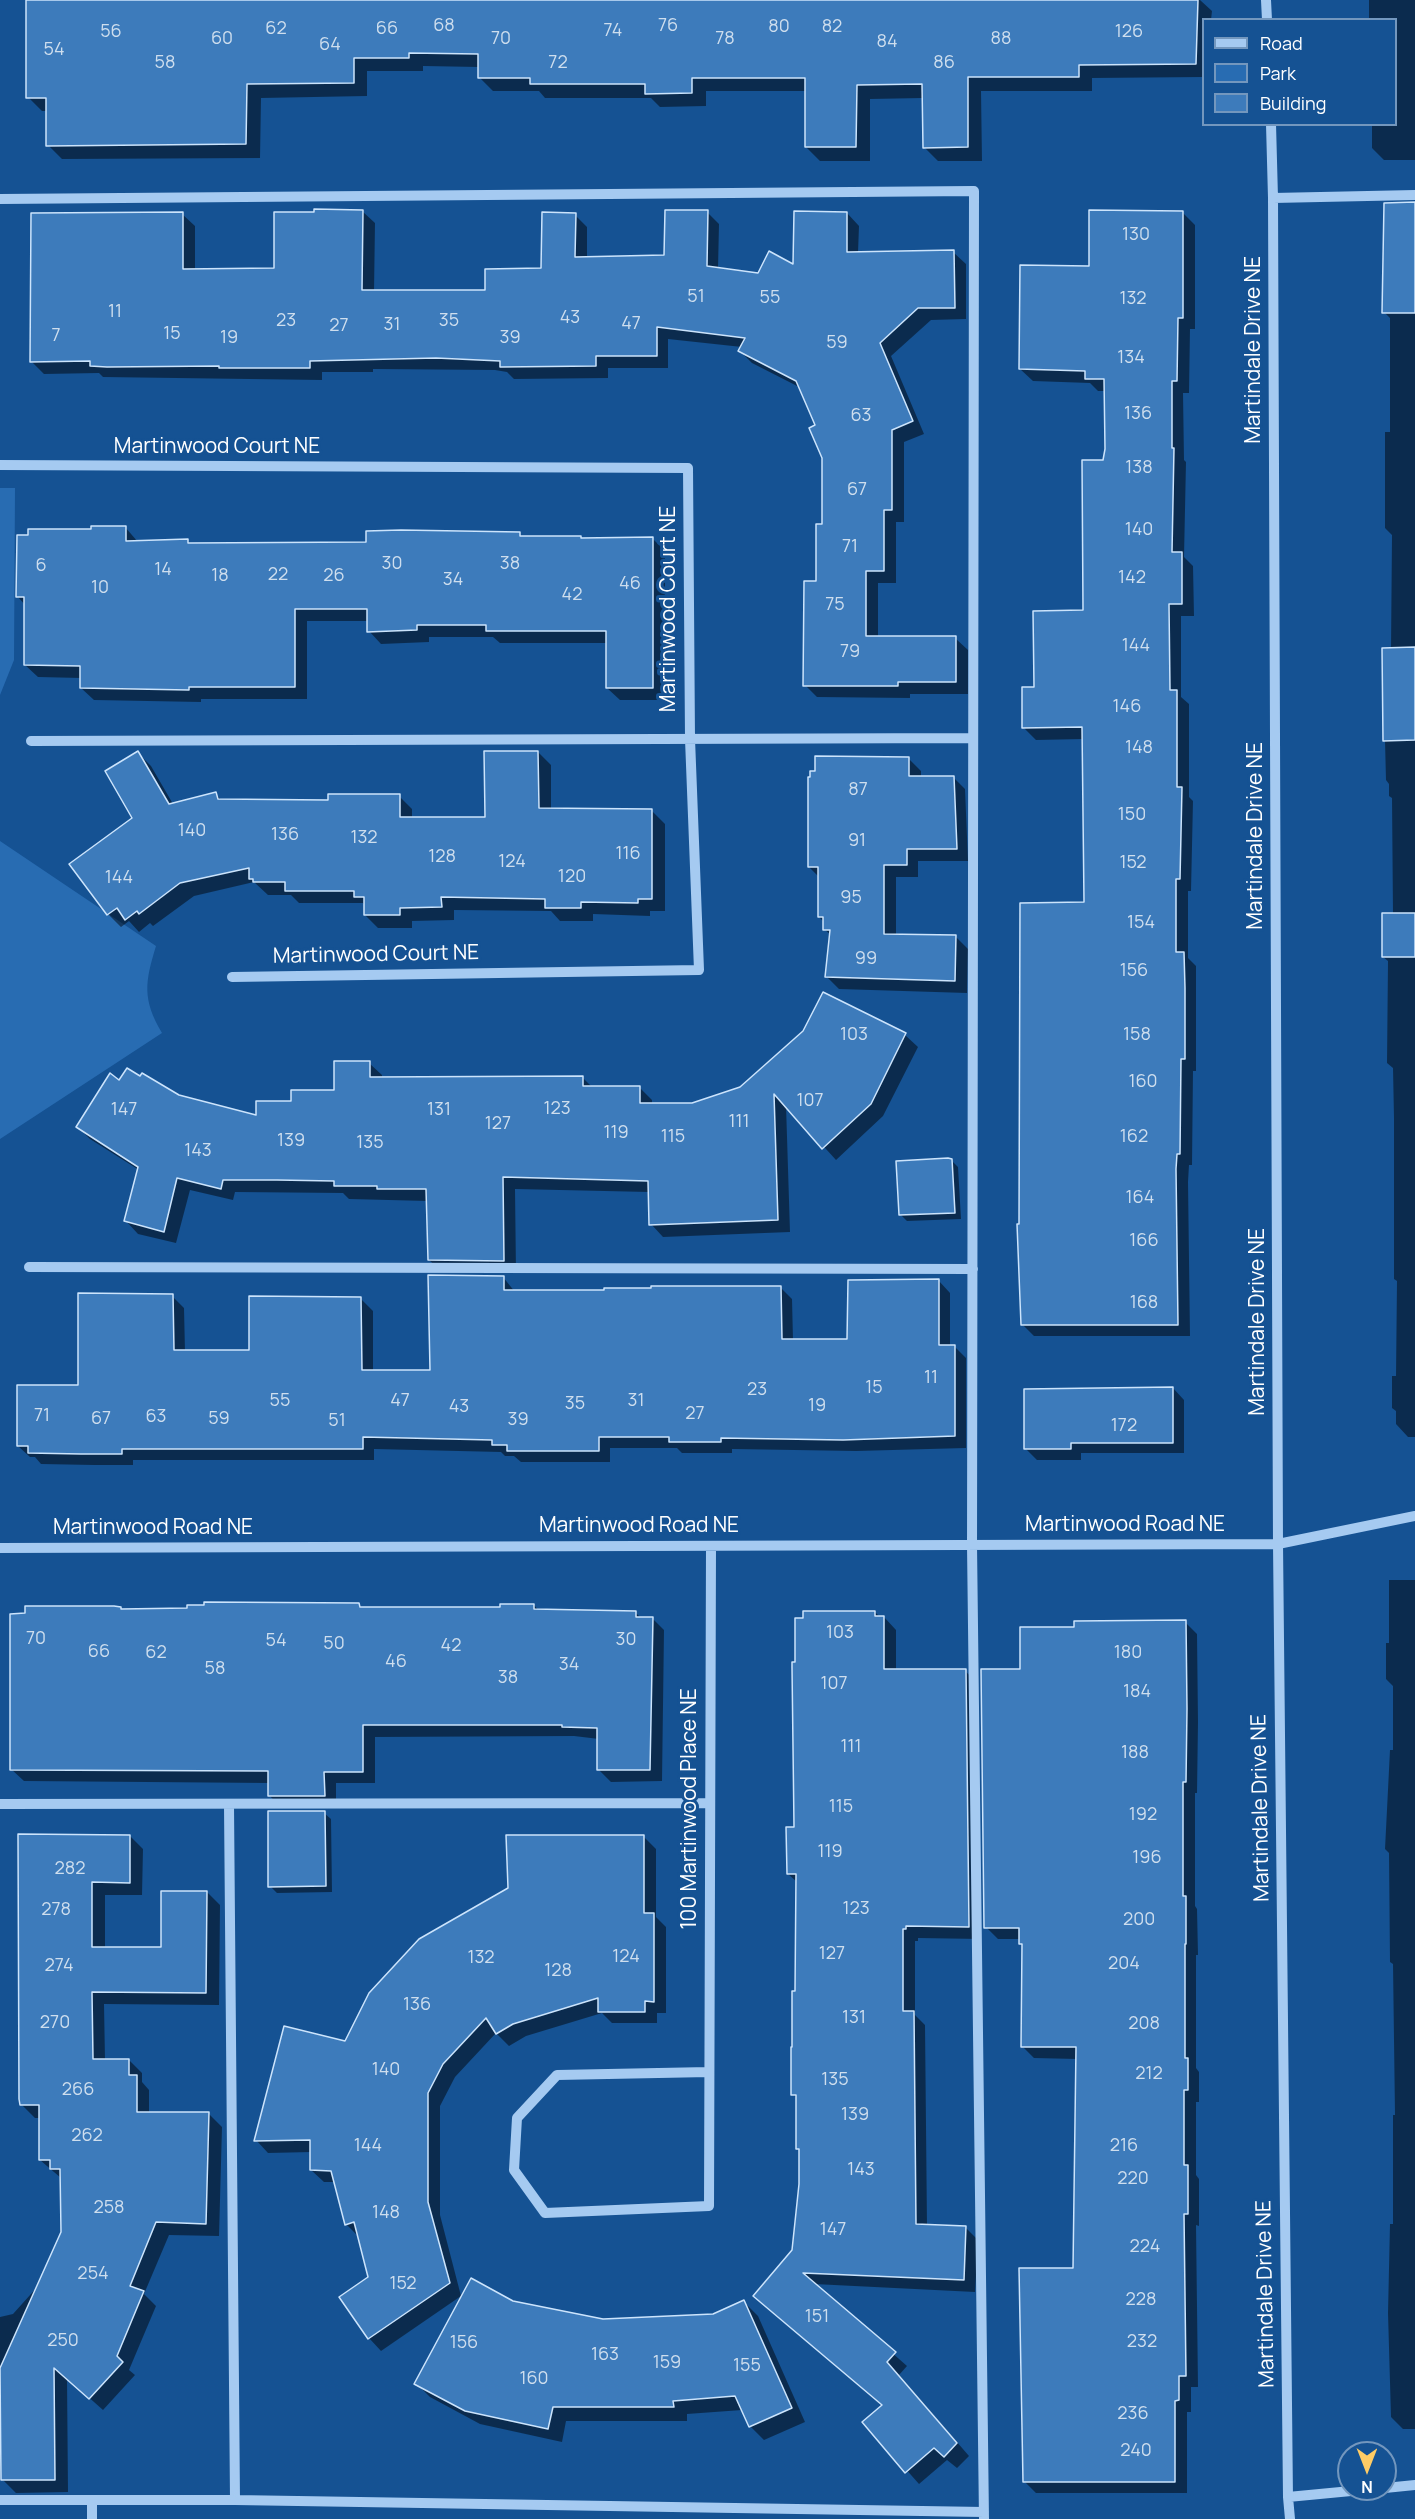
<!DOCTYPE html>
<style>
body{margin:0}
#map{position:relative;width:1415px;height:2519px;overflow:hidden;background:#155293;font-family:Manrope,sans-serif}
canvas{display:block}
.legend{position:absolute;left:1202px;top:18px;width:195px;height:108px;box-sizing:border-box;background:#155293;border:2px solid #7397be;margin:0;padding:8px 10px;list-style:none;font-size:18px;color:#fff}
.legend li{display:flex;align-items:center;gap:12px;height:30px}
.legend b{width:30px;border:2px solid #7397be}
.north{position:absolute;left:1337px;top:2441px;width:60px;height:60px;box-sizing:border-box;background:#155293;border:2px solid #7397be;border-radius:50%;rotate:180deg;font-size:16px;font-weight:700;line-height:24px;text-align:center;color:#fff}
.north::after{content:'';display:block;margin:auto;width:21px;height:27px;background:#ffcc65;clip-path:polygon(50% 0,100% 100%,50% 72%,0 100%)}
</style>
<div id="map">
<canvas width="1415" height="2519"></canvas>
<ul class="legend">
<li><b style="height:8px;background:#a5caf1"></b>Road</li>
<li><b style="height:16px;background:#286cb2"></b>Park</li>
<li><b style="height:16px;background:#3d7bbb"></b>Building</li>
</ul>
<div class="north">N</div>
</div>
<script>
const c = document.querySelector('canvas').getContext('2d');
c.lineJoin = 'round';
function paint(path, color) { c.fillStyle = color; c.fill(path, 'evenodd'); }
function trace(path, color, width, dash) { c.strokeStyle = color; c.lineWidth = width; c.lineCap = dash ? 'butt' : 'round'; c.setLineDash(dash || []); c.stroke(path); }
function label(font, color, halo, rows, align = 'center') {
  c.font = font + ' Manrope,sans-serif'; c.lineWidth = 6; c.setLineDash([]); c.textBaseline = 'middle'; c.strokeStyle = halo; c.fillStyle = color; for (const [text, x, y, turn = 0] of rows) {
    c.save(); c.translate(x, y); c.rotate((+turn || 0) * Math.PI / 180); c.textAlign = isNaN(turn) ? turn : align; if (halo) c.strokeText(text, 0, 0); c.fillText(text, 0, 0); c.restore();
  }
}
paint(new Path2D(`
 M0,488H15L14,660L0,695Z
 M0,841L156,946C145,982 142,999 162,1033L0,1139Z`), '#286cb2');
paint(new Path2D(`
 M92,0H1200L1212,11L1211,20H1204V77L1092,78V91H981L982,161H938L924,147L923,98L870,99V161H820L806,147V91H706V106L660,107L651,98H545L539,91H493L479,77V67L423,66V71H367V96L261,98L260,158L62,159L48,145V111H42L28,97Z
 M1369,0H1415V160H1384L1372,148V124H1396V20H1369Z
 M362,211L375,223L374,292H487L543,270L575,215L587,227V258L666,257L707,212L719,224L718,269L759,274L795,267L847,213L859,226L858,253L953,252L966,264V319L931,320L891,356L924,434L904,442V522H896V583H878V638H955L968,650V694H910V698L817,697L805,685L824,525V457L817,426L801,388L752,363L740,351L742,347L668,339V368H608V378L514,379L507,372L495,370L373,369V372H322V380L103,377L99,373L44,374L31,361L182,214L195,226V271L276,269Z
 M1183,213L1195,225V329H1190L1189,393H1183L1184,460L1186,462L1184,557L1193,566L1194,616H1181V697L1189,704V797L1193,801L1191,891H1188V958L1196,966V1071H1193L1192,1165H1189L1188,1182L1190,1336H1034L1022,1324L1085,904L1084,739L1036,740L1024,728L1035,688L1084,612L1106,449V391H1098L1090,383L1033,381L1020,369L1090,268Z
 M1415,215V1437H1408L1396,1424V1411L1392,1408V1376H1396L1397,1281L1394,1279V1118L1393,1068L1387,1063L1388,961L1383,957L1393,915L1392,798L1389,796V784L1386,780L1384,702L1391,649L1392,535L1385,528V432H1390V318L1384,312Z
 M125,527L138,542L188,541L191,545L367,543L519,534L523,537L583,540L653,539L665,551V700H620L607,688V643H500L493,637H429V642L381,644L369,631V621H307V699H201V702L94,700L81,688V678L38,677L25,665V605L18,597L93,531Z
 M538,752L551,765V810L652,811L665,824V911H650V916L593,914V921H560L551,911L454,910V920L412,921V928H378L365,915V906L363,903H299L291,895H268L254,882L194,896L153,926L150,923L139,932L129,921L121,927L108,914L134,818L138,753L151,766L173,804L216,794L222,801L329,802L399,796L412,809V819H486Z
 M909,759L921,771V777H953L965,789L968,861H918V877H896V936L956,937L968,949L967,993L839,989L827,977L831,935L824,929V922L819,917V877L809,867Z
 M905,1035L918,1047L883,1116L836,1160L786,1105L790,1232L663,1237L651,1224L649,1192L515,1189L516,1273L442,1272L429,1260L428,1201L349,1199L343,1193L235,1192L233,1200L190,1190L176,1243L138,1234L126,1221L139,1170L90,1139L78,1127L120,1082L258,1117L293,1103L336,1091L369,1063L382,1075V1078H583L592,1087H639L652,1100V1105H693Z
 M952,1161L958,1167L961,1219L907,1221L900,1214Z
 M503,1277L515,1292L780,1287L792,1299L793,1340H848L939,1281L950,1293V1346H954L966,1358V1448L856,1451L732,1449V1453H682L677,1448H610V1462H521L514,1456H505L501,1452L374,1449V1460H133V1465H94L41,1464L35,1457H30L18,1446L172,1296L184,1308L185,1352H250L361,1299L373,1311V1372H431Z
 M1173,1388L1184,1400V1453H1081V1460H1037L1025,1448Z
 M1389,1580H1415V2429H1403L1391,2417L1388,2313L1390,2224H1393V2115H1395L1393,1964L1390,1962L1389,1853L1385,1849L1390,1750H1393V1686L1386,1679V1643H1389Z
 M359,1604L363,1609H501L534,1605L539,1611L635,1612L641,1618H652L664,1630L662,1781L611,1782L599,1770V1739L574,1736L375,1737V1783H336V1808H281L269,1795V1783L24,1781L11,1769L123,1611Z
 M875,1612L880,1617H884L896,1630V1671H965L978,1683L981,1939L918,1938V1941H915V2015L925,2025L927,2226L966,2228L978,2240L975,2292L814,2284L907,2366L899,2375L969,2456L957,2468L947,2460L919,2484L864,2422L883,2406L755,2296L793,2251L800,2184V2151L797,2148V2098L792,2094L797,1992V1882L788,1874L795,1828Z
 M1185,1622L1197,1634L1198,1722L1197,1793H1195V1906L1197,1909L1198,1955H1196V2068L1199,2072V2102H1196V2175L1199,2179V2226L1196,2225L1198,2387H1191V2412H1187V2493H1036L1024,2481L1074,2269L1077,2059L1034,2058L1022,2046L1023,1947L1020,1939H998L986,1927L1022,1671L1076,1628Z
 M324,1813L331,1819L332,1892L277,1893L270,1886Z
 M19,1836H130L143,1849L142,1895H105V1949H163L207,1892L220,1905L219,2005L104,2004L105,2060H129L142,2073V2082L149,2090V2114H209L222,2127L219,2236L169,2235L144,2294L156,2306L129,2370L135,2375L103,2410L67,2378L68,2492L16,2493L3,2480L2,2432H0V2317L13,2314L39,2285L62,2232L61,2178L40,2160V2118H35L22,2105Z
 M643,1836L656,1849V1917L666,1927V2013H657V2023H612L602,2013L526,2036L509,2046L496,2033L455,2077L440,2106V2215L461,2296L381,2351L369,2338L370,2278L359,2237L346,2224L336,2182H324L311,2170L312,2152L268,2153L256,2140L346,2043Z
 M513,2302L603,2320L714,2315L744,2302L758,2316L805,2422L764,2440L750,2426L742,2410L687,2414V2421H566L562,2442L480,2424L430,2397L416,2383Z`), '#0007');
const building = new Path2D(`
 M26,0H1198L1196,64L1079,65V77H968V147L923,148L922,84L857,85L856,147H805V78H692V93L645,94V84H530V78H478V54L409,53V58H354V83L247,84L246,144L46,146V98H26Z
 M1415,202V313H1382L1384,203Z
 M314,209L363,210L362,290H485V269L541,268L542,212L576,213L575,257L664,255L665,210H708L707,266L758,273L769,251L793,264L794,211L847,212V252L954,250L955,308H918L880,343L913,421L892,430V510H884V571H866V636H956V682H898V686H803L804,581H816V524H822V458L809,428L815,425L796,381L738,351L745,338L657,327V356H596V366L500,367V361L436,358L310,361V368H219V366L107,367L90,366V361L30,362L31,213L183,212V269L274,268V212H314Z
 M1089,210L1183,211V318H1178L1177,381H1172V448H1174L1172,552H1182V604H1169L1170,690H1177V787H1182L1180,879H1176V952H1184L1185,988V1059H1181L1180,1154H1177L1176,1169L1178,1325H1021L1017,1224H1019L1020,903L1084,902L1082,727L1022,728V687H1034L1033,611L1083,610L1082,460H1103L1105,449L1104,379H1085V371L1019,369L1020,265L1089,266Z
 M91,526H126V541L188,539V543L366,542V531L401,530L520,532V536H581V538L653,537V688H606V631H486V625H417V630L367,632V609H295V687H189V690L80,688V666L24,665V597H16L17,535H28V529H91Z
 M1415,647V740L1383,741L1382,648Z
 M138,751L169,804L216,792L218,799L328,800V794H400V817H485L484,751H538L539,808L652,809V899H638V903L581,902V908H545V899L441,897L442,907L400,908V915H364V897H354V891H285V882H253V879H249V868L180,883L139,914L137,911L125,920L117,908L107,915L69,864L132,818L105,771Z
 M815,756L909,757V776H954L957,849H907V865H884V934L956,935L955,981L825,977L830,930H823V917H818V867H808V777H810V771H815Z
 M1382,913H1415V957H1382Z
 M823,992L906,1033L871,1104L822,1149L774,1094L778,1220L649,1225L648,1181L503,1177L504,1261L428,1260L426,1189H377V1186H334V1181L277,1180H223L221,1189L177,1178L164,1232L124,1221L138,1167L76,1127L110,1073L119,1080L127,1068L140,1076L142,1073L179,1095L256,1115V1101H291V1090H334V1061H370V1077L583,1076V1086H640V1103H692L740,1087L803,1031Z
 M948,1158L952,1159L955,1213L899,1215L896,1161Z
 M428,1275L504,1276V1290H604V1288H651V1286H781L782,1339H847L848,1280L939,1279V1345H955V1436L843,1440L721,1438V1442H669V1437H599V1451H507V1445H492V1440L363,1437V1449H122V1454H81L28,1453V1446H17V1385H78V1293L173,1294L174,1350H249V1296L361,1297L362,1370H430Z
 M1173,1387V1443H1071V1449H1024V1389Z
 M204,1602L359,1603L360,1607H500V1604H534V1609L636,1611V1617H653L650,1770H597V1728L562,1727V1725H363V1772H324L325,1796H268V1771L10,1770V1614L25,1613V1606H114L121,1607V1609L187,1608V1605H204Z
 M803,1611H875V1616H884V1669H966L969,1927L906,1926V1929H903V2011H914L916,2224L966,2226L964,2280L803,2273L896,2352L887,2362L957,2443L944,2457L934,2448L905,2473L862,2422L882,2405L753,2296L792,2250L799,2184V2149H796V2095H791V2047H792V1991H795L796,1874H787L786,1827H794L792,1667V1662H795V1618H803Z
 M1186,1620L1187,1709L1186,1782H1183V1896H1186V1944H1185V2058H1188V2090H1184V2165H1188V2214H1184L1186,2376H1179V2400L1175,2401V2482H1023L1019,2268H1073L1076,2047H1021L1022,1944H1019V1928H984L981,1669H1020V1627H1074V1621Z
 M268,1811H325L326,1886L268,1887Z
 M18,1834L130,1835V1883L92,1882V1947H161V1891H207L206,1993L92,1992L93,2059H129V2075H137V2112H209L206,2224L156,2222L130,2286L144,2291L117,2356L123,2362L89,2399L54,2368L55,2480H1L0,2368L61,2232L60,2169H50V2160H39V2105H20L19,2099Z
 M506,1835H644V1913H654V2002L645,2001V2012H598V1998L513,2024L496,2034L486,2018L443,2064L428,2093V2202L450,2283L368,2339L339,2297L368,2277L354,2222L345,2225L331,2171L310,2170V2140L254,2141L284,2026L345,2041L369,1993L419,1939L508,1888Z
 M471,2278L513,2301L603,2319L713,2314L744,2300L792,2408L749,2427L735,2396L673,2401L674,2407H553L548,2429L465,2411L414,2384Z`);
paint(building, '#3d7bbb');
trace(building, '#cce4fc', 1.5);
trace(new Path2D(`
 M1266,0L1267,20
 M1271,124L1273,198L1278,1544L1288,2497L1290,2519
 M1273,198L1415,195
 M0,199L974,191L972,1545L984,2519
 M0,465L688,468L690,739L699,970L232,977
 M31,741L973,738
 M29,1267L973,1269
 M0,1548L1278,1544L1415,1516
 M0,1804L709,1803
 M229,1805L235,2500
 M709,2072L557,2075L517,2118L514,2170L545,2213L709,2206L711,1546
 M1385,2488L1415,2485
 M1288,2497L1372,2489
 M0,2500H235L984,2512
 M92,2519V2500`), '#a5caf1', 10);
label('18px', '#cedeee', null, [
 ["68",444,26],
 ["76",668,26],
 ["80",779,27],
 ["82",832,27],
 ["62",276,29],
 ["66",387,29],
 ["74",613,31],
 ["56",111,32],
 ["126",1129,32],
 ["60",222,39],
 ["70",501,39],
 ["78",725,39],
 ["88",1001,39],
 ["84",887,42],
 ["64",330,45],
 ["54",54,50],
 ["58",165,63],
 ["72",558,63],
 ["86",944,63],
 ["130",1136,235],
 ["51",696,297],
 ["55",770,298],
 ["132",1133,299],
 ["11",115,312],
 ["43",570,318],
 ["23",286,321],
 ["35",449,321],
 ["47",631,324],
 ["31",392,325],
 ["27",339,326],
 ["15",172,334],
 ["7",56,336],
 ["19",229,338],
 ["39",510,338],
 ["59",837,343],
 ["134",1131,358],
 ["136",1138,414],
 ["63",861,416],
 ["138",1139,468],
 ["67",857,490],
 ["140",1139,530],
 ["71",850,547],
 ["30",392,564],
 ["38",510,564],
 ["6",41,566],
 ["14",163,570],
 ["22",278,575],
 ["18",220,576],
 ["26",334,576],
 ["142",1132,578],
 ["34",453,580],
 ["46",630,584],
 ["10",100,588],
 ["42",572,595],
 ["75",835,605],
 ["144",1136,646],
 ["79",850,652],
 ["146",1127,707],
 ["148",1139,748],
 ["87",858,790],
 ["150",1132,815],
 ["140",192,831],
 ["136",285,835],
 ["132",364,838],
 ["91",857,841],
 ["116",628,854],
 ["128",442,857],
 ["124",512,862],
 ["152",1133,863],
 ["120",572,877],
 ["144",119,878],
 ["95",851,898],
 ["154",1141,923],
 ["99",866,959],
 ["156",1134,971],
 ["103",854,1035],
 ["158",1137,1035],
 ["160",1143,1082],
 ["107",810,1101],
 ["123",557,1109],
 ["147",124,1110],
 ["131",439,1110],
 ["111",739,1122],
 ["127",498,1124],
 ["119",616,1133],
 ["115",673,1137],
 ["162",1134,1137],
 ["139",291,1141],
 ["135",370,1143],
 ["143",198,1151],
 ["164",1140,1198],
 ["166",1144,1241],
 ["168",1144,1303],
 ["11",931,1378],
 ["15",874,1388],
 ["23",757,1390],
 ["55",280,1401],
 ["47",400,1401],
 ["31",636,1401],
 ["35",575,1404],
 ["19",817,1406],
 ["43",459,1407],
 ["27",695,1414],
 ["71",42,1416],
 ["63",156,1417],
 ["67",101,1419],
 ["59",219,1419],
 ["39",518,1420],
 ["51",337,1421],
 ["172",1124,1426],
 ["103",840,1633],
 ["70",36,1639],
 ["30",626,1640],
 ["54",276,1641],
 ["50",334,1644],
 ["42",451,1646],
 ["66",99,1652],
 ["62",156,1653],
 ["180",1128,1653],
 ["46",396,1662],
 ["34",569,1665],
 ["58",215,1669],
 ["38",508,1678],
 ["107",834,1684],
 ["184",1137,1692],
 ["111",851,1747],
 ["188",1135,1753],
 ["115",841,1807],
 ["192",1143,1815],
 ["119",830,1852],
 ["196",1147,1858],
 ["282",70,1869],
 ["123",856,1909],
 ["278",56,1910],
 ["200",1139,1920],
 ["127",832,1954],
 ["124",626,1957],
 ["132",481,1958],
 ["204",1124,1964],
 ["274",59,1966],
 ["128",558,1971],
 ["136",417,2005],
 ["131",854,2018],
 ["270",55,2023],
 ["208",1144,2024],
 ["140",386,2070],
 ["212",1149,2074],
 ["135",835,2080],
 ["266",78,2090],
 ["139",855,2115],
 ["262",87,2136],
 ["144",368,2146],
 ["216",1124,2146],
 ["143",861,2170],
 ["220",1133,2179],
 ["258",109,2208],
 ["148",386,2213],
 ["147",833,2230],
 ["224",1145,2247],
 ["254",93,2274],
 ["152",403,2284],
 ["228",1141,2300],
 ["151",817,2317],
 ["250",63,2341],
 ["232",1142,2342],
 ["156",464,2343],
 ["163",605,2355],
 ["159",667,2363],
 ["155",747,2366],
 ["160",534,2379],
 ["236",1133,2414],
 ["240",1136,2451]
]);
label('21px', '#fff', '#155293', [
 ["Martindale Drive NE",1254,350,-90],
 ["Martinwood Court NE",217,447],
 ["Martinwood Court NE",669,609,-90],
 ["Martindale Drive NE",1256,836,-90],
 ["Martinwood Court NE",376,955,-1],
 ["Martindale Drive NE",1258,1322,-90],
 ["Martinwood Road NE",1125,1525],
 ["Martinwood Road NE",639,1526],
 ["Martinwood Road NE",153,1528],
 ["Martindale Drive NE",1261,1808,-91],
 ["100 Martinwood Place NE",690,1809,-90],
 ["Martindale Drive NE",1266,2294,-91]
]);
</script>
